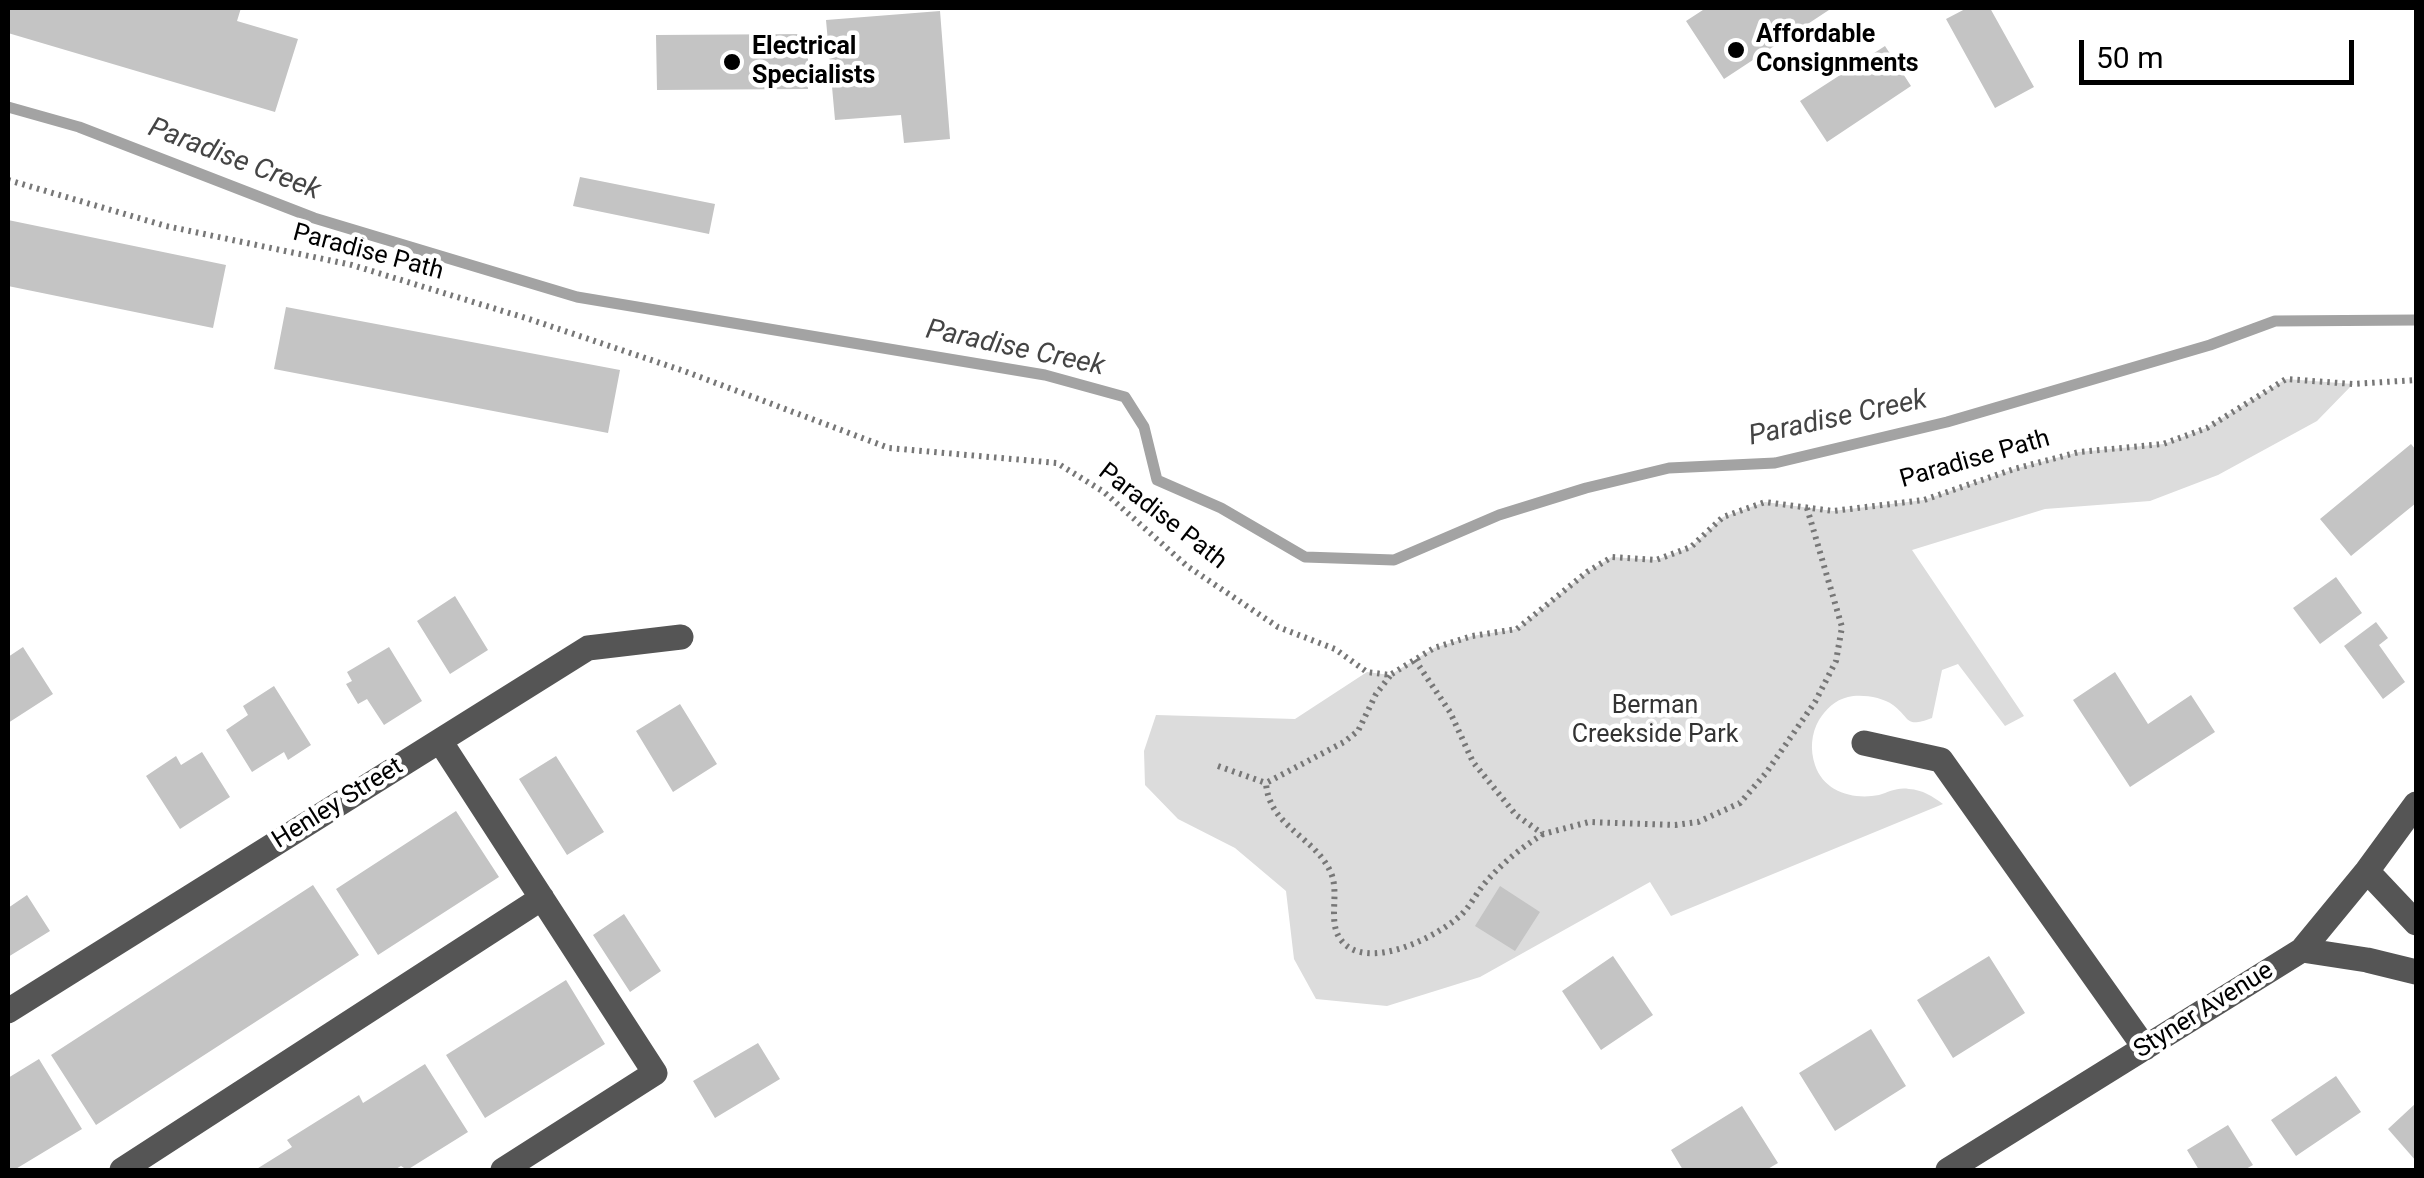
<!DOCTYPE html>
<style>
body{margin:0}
#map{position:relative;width:2424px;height:1178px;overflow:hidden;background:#fff;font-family:Roboto,sans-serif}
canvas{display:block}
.frame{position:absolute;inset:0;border:10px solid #000;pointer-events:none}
.scale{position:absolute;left:2079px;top:40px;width:275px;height:45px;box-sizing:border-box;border:5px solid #000;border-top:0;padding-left:12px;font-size:30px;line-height:35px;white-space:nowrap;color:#000;-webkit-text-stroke:8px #fff;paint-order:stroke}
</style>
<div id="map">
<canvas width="2424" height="1178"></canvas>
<div class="frame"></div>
<div class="scale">50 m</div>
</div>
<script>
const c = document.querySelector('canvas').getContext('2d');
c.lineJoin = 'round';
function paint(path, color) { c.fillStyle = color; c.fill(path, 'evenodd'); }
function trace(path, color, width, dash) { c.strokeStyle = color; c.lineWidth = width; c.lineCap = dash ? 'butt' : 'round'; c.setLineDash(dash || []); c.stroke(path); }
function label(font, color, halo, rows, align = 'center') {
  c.font = font + ' Roboto,sans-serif'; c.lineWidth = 9; c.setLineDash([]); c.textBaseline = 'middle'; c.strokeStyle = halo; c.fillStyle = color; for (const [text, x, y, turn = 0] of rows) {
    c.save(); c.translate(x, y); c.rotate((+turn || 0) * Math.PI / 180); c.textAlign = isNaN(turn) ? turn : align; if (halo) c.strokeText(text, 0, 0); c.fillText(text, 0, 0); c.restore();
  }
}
paint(new Path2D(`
 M2286,379L2353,384L2317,421L2218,475L2150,501L2045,509L1912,550L2024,716L2005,726L1958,664L1942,670L1932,718C1905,728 1911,719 1893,705C1882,697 1861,694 1848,697C1835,700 1826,709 1819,720C1811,734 1810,750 1815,765C1824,792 1853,800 1879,795C1889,792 1897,787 1909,789C1923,790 1932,796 1943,804L1671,916L1650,882L1480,977L1387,1006L1316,999L1294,959L1286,891L1235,848L1178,819L1145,785L1144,751L1156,715L1295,719L1367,672L1390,675L1434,648L1472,636L1517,629L1587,572L1612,557L1656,560L1691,547L1723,517L1765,502L1833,511L1924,500L2014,469L2079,452L2164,444L2206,428Z`), '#dcdcdc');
trace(new Path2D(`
 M8,107L79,127L314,218L577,297L1045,375L1125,397L1144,427L1157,480L1221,508L1305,557L1394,560L1499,515L1586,488L1669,468L1775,463L1947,422L2210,345L2275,321L2416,320`), '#a3a3a3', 11);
paint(new Path2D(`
 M8,8H241L237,21L298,39L275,112L8,33Z
 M1706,8H1832L1724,79L1686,21Z
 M1967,8H1990L2034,87L1995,108L1946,19Z
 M940,11L950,139L904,143L901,115L835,120L826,20Z
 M808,34V89L657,90L656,35Z
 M1885,46L1911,86L1827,142L1800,101Z
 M580,177L715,204L709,234L573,206Z
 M8,220L226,265L213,328L8,286Z
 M286,307L620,370L608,433L274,369Z
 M2411,444L2416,450V503L2351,556L2320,519Z
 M2336,577L2362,613L2320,644L2293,608Z
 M455,596L488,650L450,674L417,621Z
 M2376,622L2388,638L2379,645L2405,682L2383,699L2344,646Z
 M23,647L53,694L8,723V657Z
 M389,647L422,701L384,725L367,699L358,704L346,684L352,681L347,672Z
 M2115,672L2148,724L2191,695L2215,732L2130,787L2073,700Z
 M274,686L311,745L288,760L284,752L252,772L226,730L248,715L243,706Z
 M680,704L717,764L673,792L636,731Z
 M202,752L230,797L180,829L146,776L176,756L181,765Z
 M556,756L604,832L567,855L519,779Z
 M456,811L499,877L378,955L336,889Z
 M313,885L359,955L96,1125L51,1055Z
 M1500,886L1540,912L1515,951L1475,926Z
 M27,895L50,931L8,957V908Z
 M624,914L661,971L630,992L593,935Z
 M1613,956L1653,1015L1601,1050L1562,991Z
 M1989,956L2025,1013L1953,1058L1917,1000Z
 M566,980L605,1044L485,1118L446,1055Z
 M1871,1029L1906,1086L1835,1131L1799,1073Z
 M758,1043L780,1079L715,1118L693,1081Z
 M39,1059L82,1129L14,1170H8V1078Z
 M425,1064L468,1132L407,1170L401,1166L394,1170H255L292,1147L287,1140L359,1095L363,1103Z
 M2336,1076L2361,1112L2296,1156L2271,1120Z
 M2416,1103V1161L2388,1129Z
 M1742,1106L1778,1163L1766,1170H1683L1671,1150Z
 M2228,1125L2253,1165L2244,1170H2199L2187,1150Z`), '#c4c4c4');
trace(new Path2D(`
 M8,180L166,226L352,265L529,319L684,371L889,448L1057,463L1104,492L1187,566L1278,627L1335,649L1367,672L1390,675L1434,648L1472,636L1517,629L1587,572L1612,557L1656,560L1691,547L1723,517L1765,502L1833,511L1924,500L2014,469L2079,452L2163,444L2207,428L2286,379L2353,384L2416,380
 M1415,660L1450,712L1473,762L1516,815L1543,834L1589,822L1675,825L1698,822L1740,803L1766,773L1815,702L1836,661L1842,627L1807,508
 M1390,676L1376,694L1358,731L1344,742L1266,783C1269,827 1315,836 1331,873C1340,894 1327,922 1341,940C1366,973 1438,937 1462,914C1471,905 1477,892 1485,883C1502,863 1521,848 1543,834
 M1218,766L1266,783`), '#777', 6, [2.5, 5]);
trace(new Path2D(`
 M440,741L655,1073L503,1170
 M1864,743L1941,760L2145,1048
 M2367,871L2416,923
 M2302,950L2367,960L2416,972
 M8,1011L588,648L681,637
 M122,1170L542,898
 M1948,1170L2302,950L2367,871L2416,804`), '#555', 25);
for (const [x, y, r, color] of [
 [1736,50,10,"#000"],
 [732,62,10,"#000"]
]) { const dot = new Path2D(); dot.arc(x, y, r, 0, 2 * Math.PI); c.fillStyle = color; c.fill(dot); trace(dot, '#fff', 4); }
label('bold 25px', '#000', '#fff', [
 ["Affordable",1756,36],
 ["Consignments",1756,65],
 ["Electrical",752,48],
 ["Specialists",752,77]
], 'left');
label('25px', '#000', '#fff', [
 ["Paradise Path",368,253,15],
 ["Paradise Path",1975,460,-16],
 ["Paradise Path",1162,517,38],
 ["Henley Street",338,804,-32],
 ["Styner Avenue",2204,1011,-32]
]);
label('25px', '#333', '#fff', [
 ["Berman",1655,707],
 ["Creekside Park",1655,736]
]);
label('italic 28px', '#444', '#fff', [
 ["Paradise Creek",234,160,21],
 ["Paradise Creek",1015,349,12],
 ["Paradise Creek",1838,419,-12]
]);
</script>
